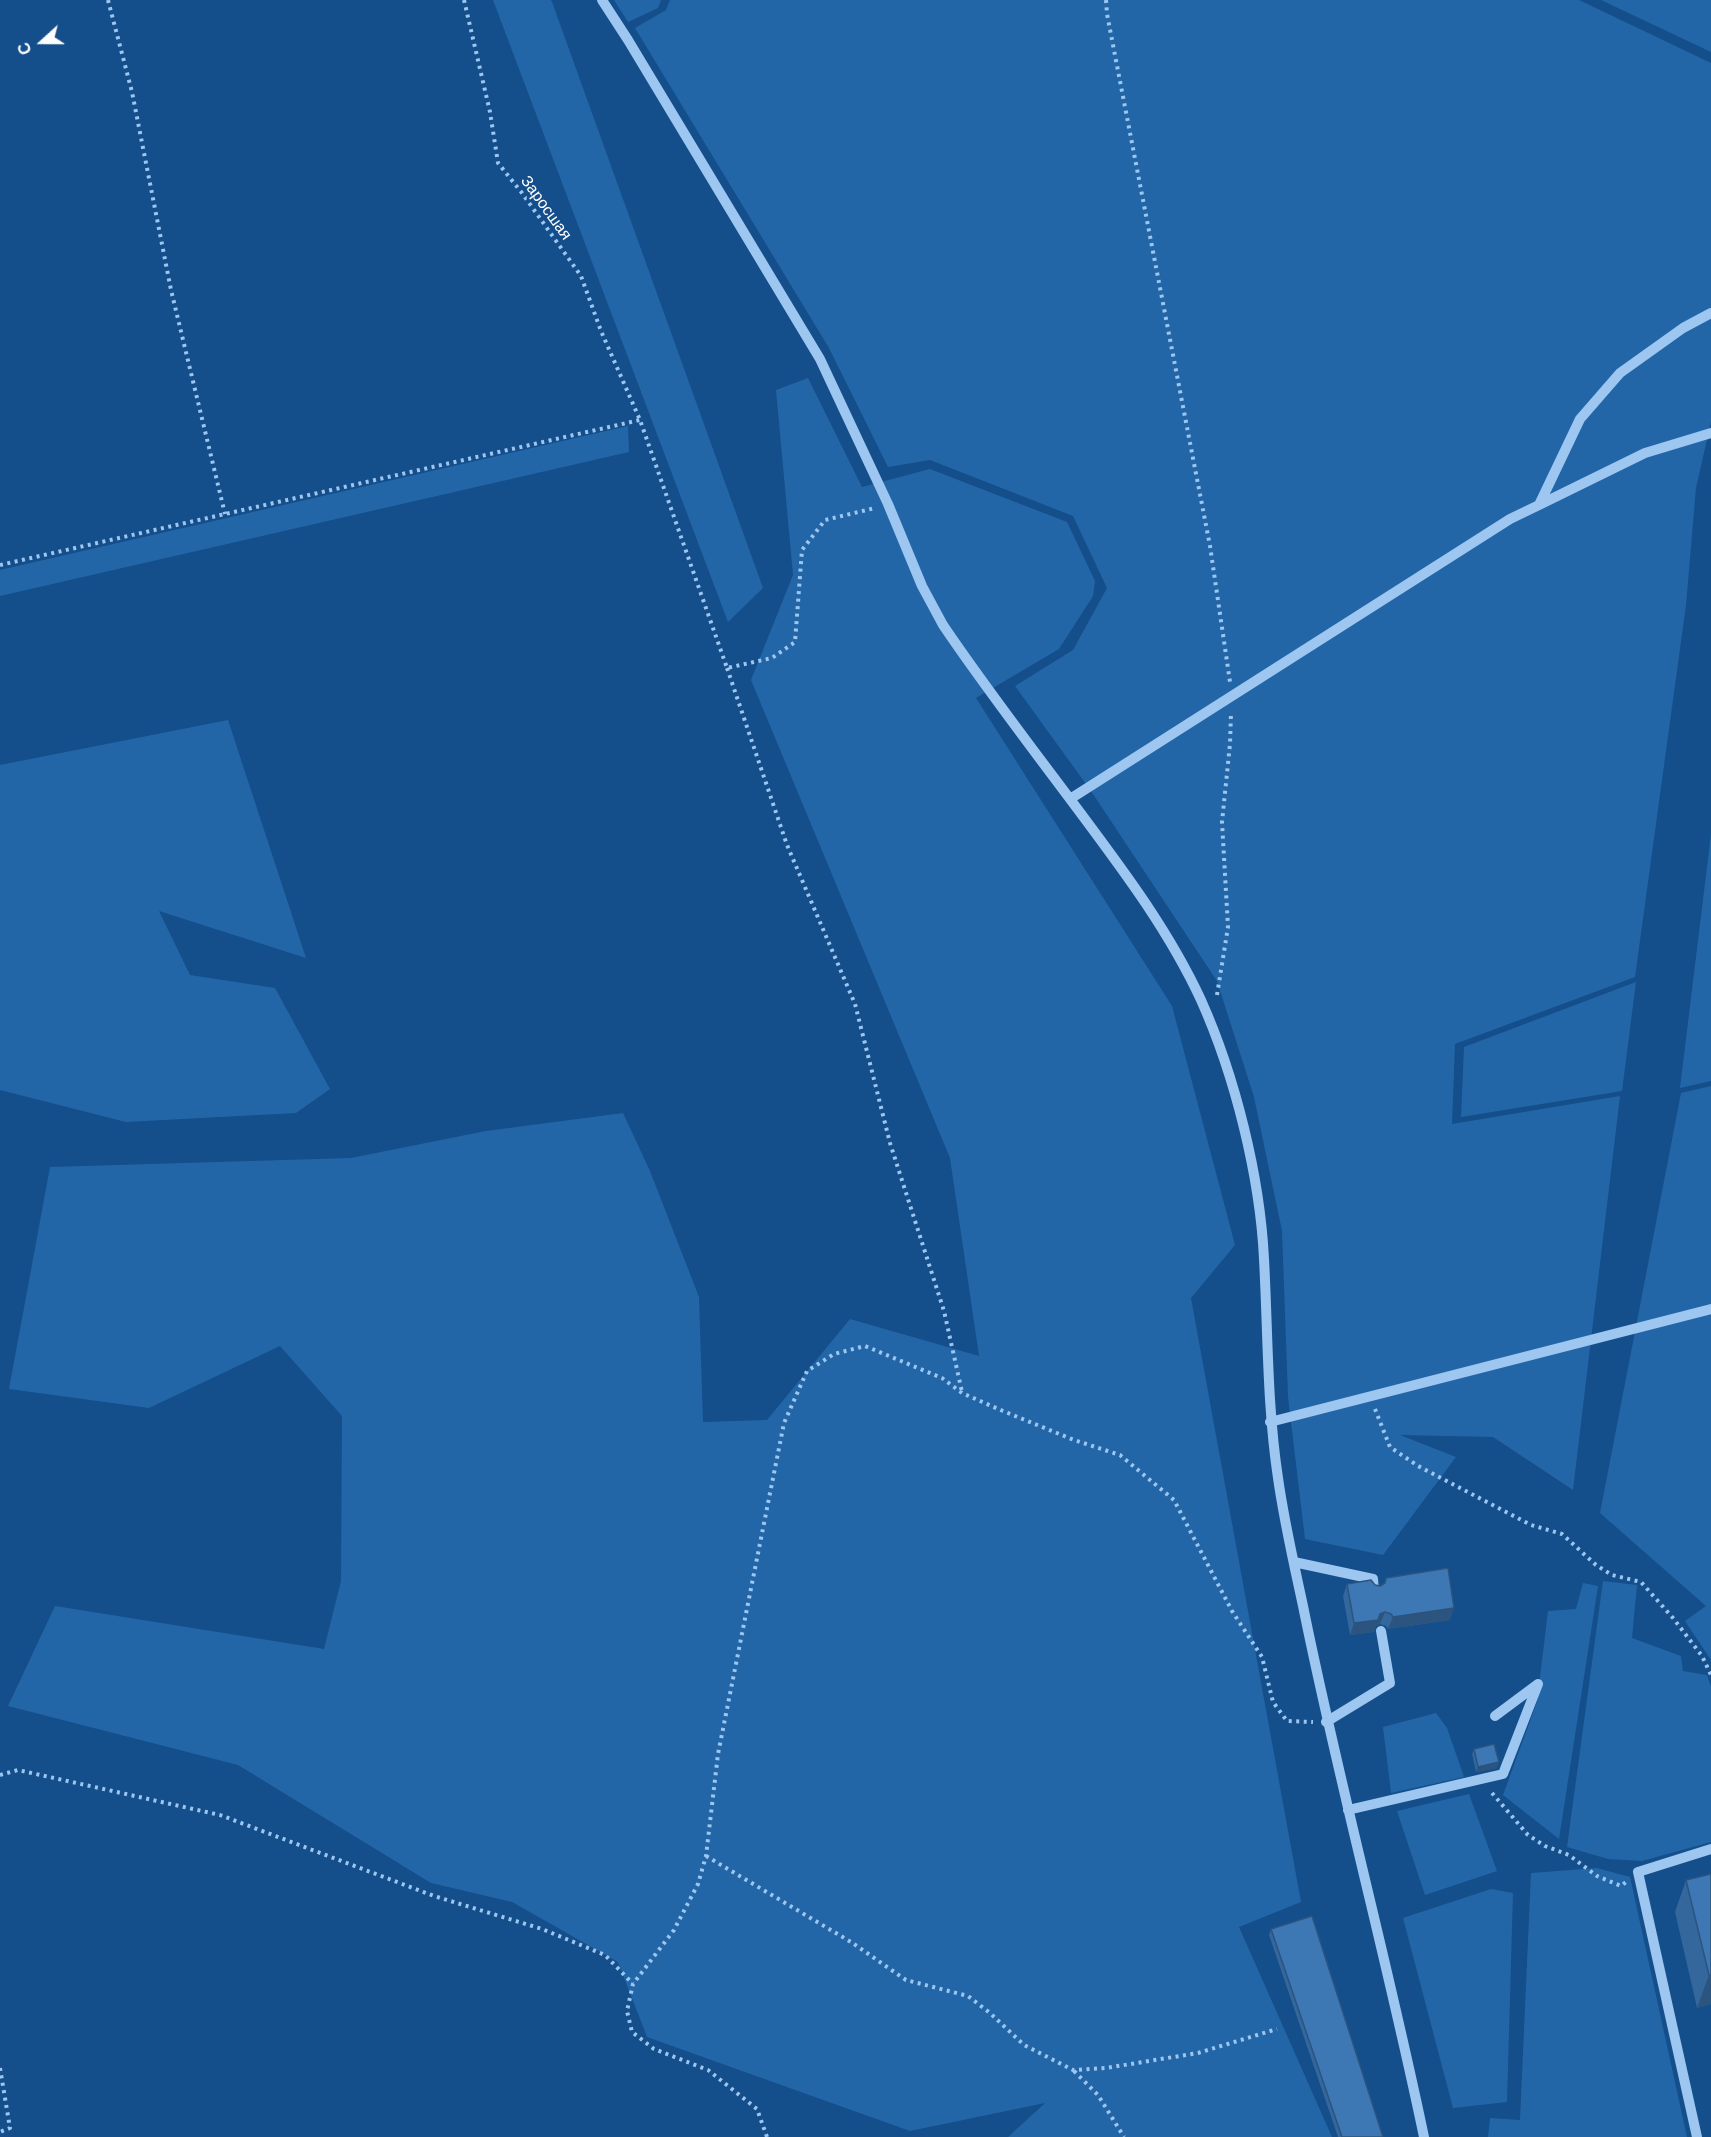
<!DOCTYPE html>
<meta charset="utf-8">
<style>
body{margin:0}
#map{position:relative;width:1711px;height:2137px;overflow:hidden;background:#144e8b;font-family:"Work Sans",sans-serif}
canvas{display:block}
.north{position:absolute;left:12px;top:12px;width:60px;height:60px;-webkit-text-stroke:4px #144e8b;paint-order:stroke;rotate:249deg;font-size:16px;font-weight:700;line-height:24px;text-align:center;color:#fff}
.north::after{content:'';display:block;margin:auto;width:21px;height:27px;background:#fff;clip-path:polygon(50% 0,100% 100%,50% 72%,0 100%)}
</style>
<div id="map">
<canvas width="1711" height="2137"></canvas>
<div class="north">С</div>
</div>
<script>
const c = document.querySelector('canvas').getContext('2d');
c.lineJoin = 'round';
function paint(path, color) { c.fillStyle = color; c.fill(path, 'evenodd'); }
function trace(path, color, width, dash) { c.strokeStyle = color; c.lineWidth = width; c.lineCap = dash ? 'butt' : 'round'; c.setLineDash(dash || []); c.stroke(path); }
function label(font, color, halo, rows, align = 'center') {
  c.font = font + ' "Work Sans",sans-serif'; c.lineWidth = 5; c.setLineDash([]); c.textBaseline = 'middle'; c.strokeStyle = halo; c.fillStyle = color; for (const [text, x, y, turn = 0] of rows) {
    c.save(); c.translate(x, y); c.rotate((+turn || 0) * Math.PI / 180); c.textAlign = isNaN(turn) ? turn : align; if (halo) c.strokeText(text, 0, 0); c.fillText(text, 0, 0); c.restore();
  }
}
paint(new Path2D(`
 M493,0H551L552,2L763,588L728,622Z
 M614,0H661L658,8L628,22Z
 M670,0H1579L1711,63V422L1696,488L1686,605L1635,977L1455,1044L1452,1124L1620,1096L1573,1490L1493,1437L1400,1435L1456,1457L1383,1555L1305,1539L1288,1397L1282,1231L1254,1097L1217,981L1091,791L1015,686L1073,650L1107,588L1073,516L930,460L888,467L829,348L635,28L666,10Z
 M1601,0H1711V52Z
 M808,378L862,487L930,469L1067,522L1095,581L1093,596L1059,649L976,698L1172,1006L1235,1245L1191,1298L1301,1902L1239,1927L1332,2137H1008L1045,2103L910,2131L647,2037L618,1962L512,1902L431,1883L238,1765L8,1706L55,1606L324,1649L341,1581L342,1416L280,1346L149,1408L9,1389L50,1167L351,1158L486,1131L623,1113L650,1171L699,1297L703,1422L767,1420L850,1319L979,1356L950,1158L751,680L793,575L776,390Z
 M628,426L629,452L0,596V570Z
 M228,720L306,958L159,911L190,975L275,988L330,1089L296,1113L126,1122L0,1090V765Z
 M1711,834V1081L1680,1088Z
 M1636,982L1622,1091L1461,1117L1464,1047Z
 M1711,1086V1660L1685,1621L1706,1606L1600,1513L1681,1093Z
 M1603,1581L1637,1585L1632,1638L1681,1656L1683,1671L1707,1675L1711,1687V1842L1642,1861L1608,1859L1567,1847Z
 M1583,1583L1598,1586L1559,1839L1503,1795L1537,1702L1548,1611L1576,1609Z
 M1436,1713L1447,1728L1464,1777L1391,1793L1383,1727Z
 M1469,1794L1497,1871L1425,1895L1397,1811Z
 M1597,1868L1630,1877L1687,2137H1488L1490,2118L1520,2120L1531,1873Z
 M1491,1889L1513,1893L1507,2102L1453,2108L1403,1918Z`), '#2366a8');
trace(new Path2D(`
 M108,0L132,92L171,290L225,514
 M464,0L490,112L498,163L522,193L581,276L601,331L640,420L727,668L772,658L795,642L802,550L825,520L875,508
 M1106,0L1107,14L1210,546L1230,682
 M0,565L640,420
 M727,668L787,845L855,1004L890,1143L944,1311L962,1392
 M1217,995L1228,927L1222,822L1230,744L1231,713
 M1375,1409L1390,1447L1418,1466L1531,1525L1562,1534L1596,1565L1612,1575L1641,1582L1673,1618L1702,1656L1711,1675
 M0,1775L18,1770L220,1815L434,1896L542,1929L605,1955L633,1984
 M1492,1793L1528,1835L1545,1846L1569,1855L1597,1876L1621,1886L1626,1882
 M706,1856L851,1942L906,1980L968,1996L990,2013L1024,2045L1073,2070L1106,2068L1198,2053L1277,2029
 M0,2068L10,2128L0,2132
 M1074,2071L1098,2095L1124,2137
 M767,2137L757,2109L708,2070L654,2049L632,2032L627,2011L633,1984L674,1930L698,1884L706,1856L718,1754L784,1423L807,1371L834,1354L865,1346L942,1378L962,1393L1003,1411L1074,1440L1120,1455L1174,1500L1232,1611L1262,1657L1273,1702L1287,1721L1313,1722`), '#9dc6f0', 4, [3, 4.5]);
trace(new Path2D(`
 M602,0L628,40L820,359L888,504L922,586L943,625C987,690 1035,752 1082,815C1126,874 1170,933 1201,1000C1235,1076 1260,1176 1264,1259C1268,1332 1267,1405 1278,1478C1284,1521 1294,1564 1303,1606C1339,1784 1387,1959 1424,2137
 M1539,505L1645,453L1711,433
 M1070,799L1510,519L1539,505L1580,419L1620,373L1683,328L1711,313
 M1270,1422L1711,1309
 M1294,1562L1373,1579L1374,1591
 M1326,1722L1390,1683L1381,1631
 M1348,1810L1503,1774L1538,1684L1495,1716
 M1697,2137L1638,1872L1711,1849`), '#9dc6f0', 10);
paint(new Path2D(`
 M1386,1578L1450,1620L1388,1629L1386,1626L1380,1624L1376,1626L1374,1632L1350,1635L1343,1596L1347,1584L1380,1586L1384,1583Z
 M1474,1749L1497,1768L1476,1772L1472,1754Z
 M1711,1874V2004L1697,2008L1675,1912L1686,1880Z
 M1271,1929L1383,2137H1338L1269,1935Z`), '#34679c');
paint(new Path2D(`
 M1454,1608L1450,1620L1388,1629L1393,1617Z
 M1385,1612L1380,1624L1376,1626L1374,1632L1350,1635L1354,1623Z
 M1499,1762L1497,1768L1476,1772L1478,1767Z
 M1709,1975H1711V2004L1697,2008Z`), '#2b547f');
const building = new Path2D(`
 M1448,1568L1454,1608L1393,1617L1391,1614L1385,1612L1380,1614L1378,1620L1354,1623L1347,1584L1371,1580L1375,1585L1380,1586L1385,1583L1386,1578Z
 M1494,1744L1499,1762L1478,1767L1474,1749Z
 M1711,1874V1975H1709L1686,1880Z
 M1312,1916L1383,2137H1342L1271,1929Z`);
paint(building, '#3d78b5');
trace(building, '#2b547f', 1.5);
label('16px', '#fff', '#144e8b', [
 ["Заросшая",546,208,54]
]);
</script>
